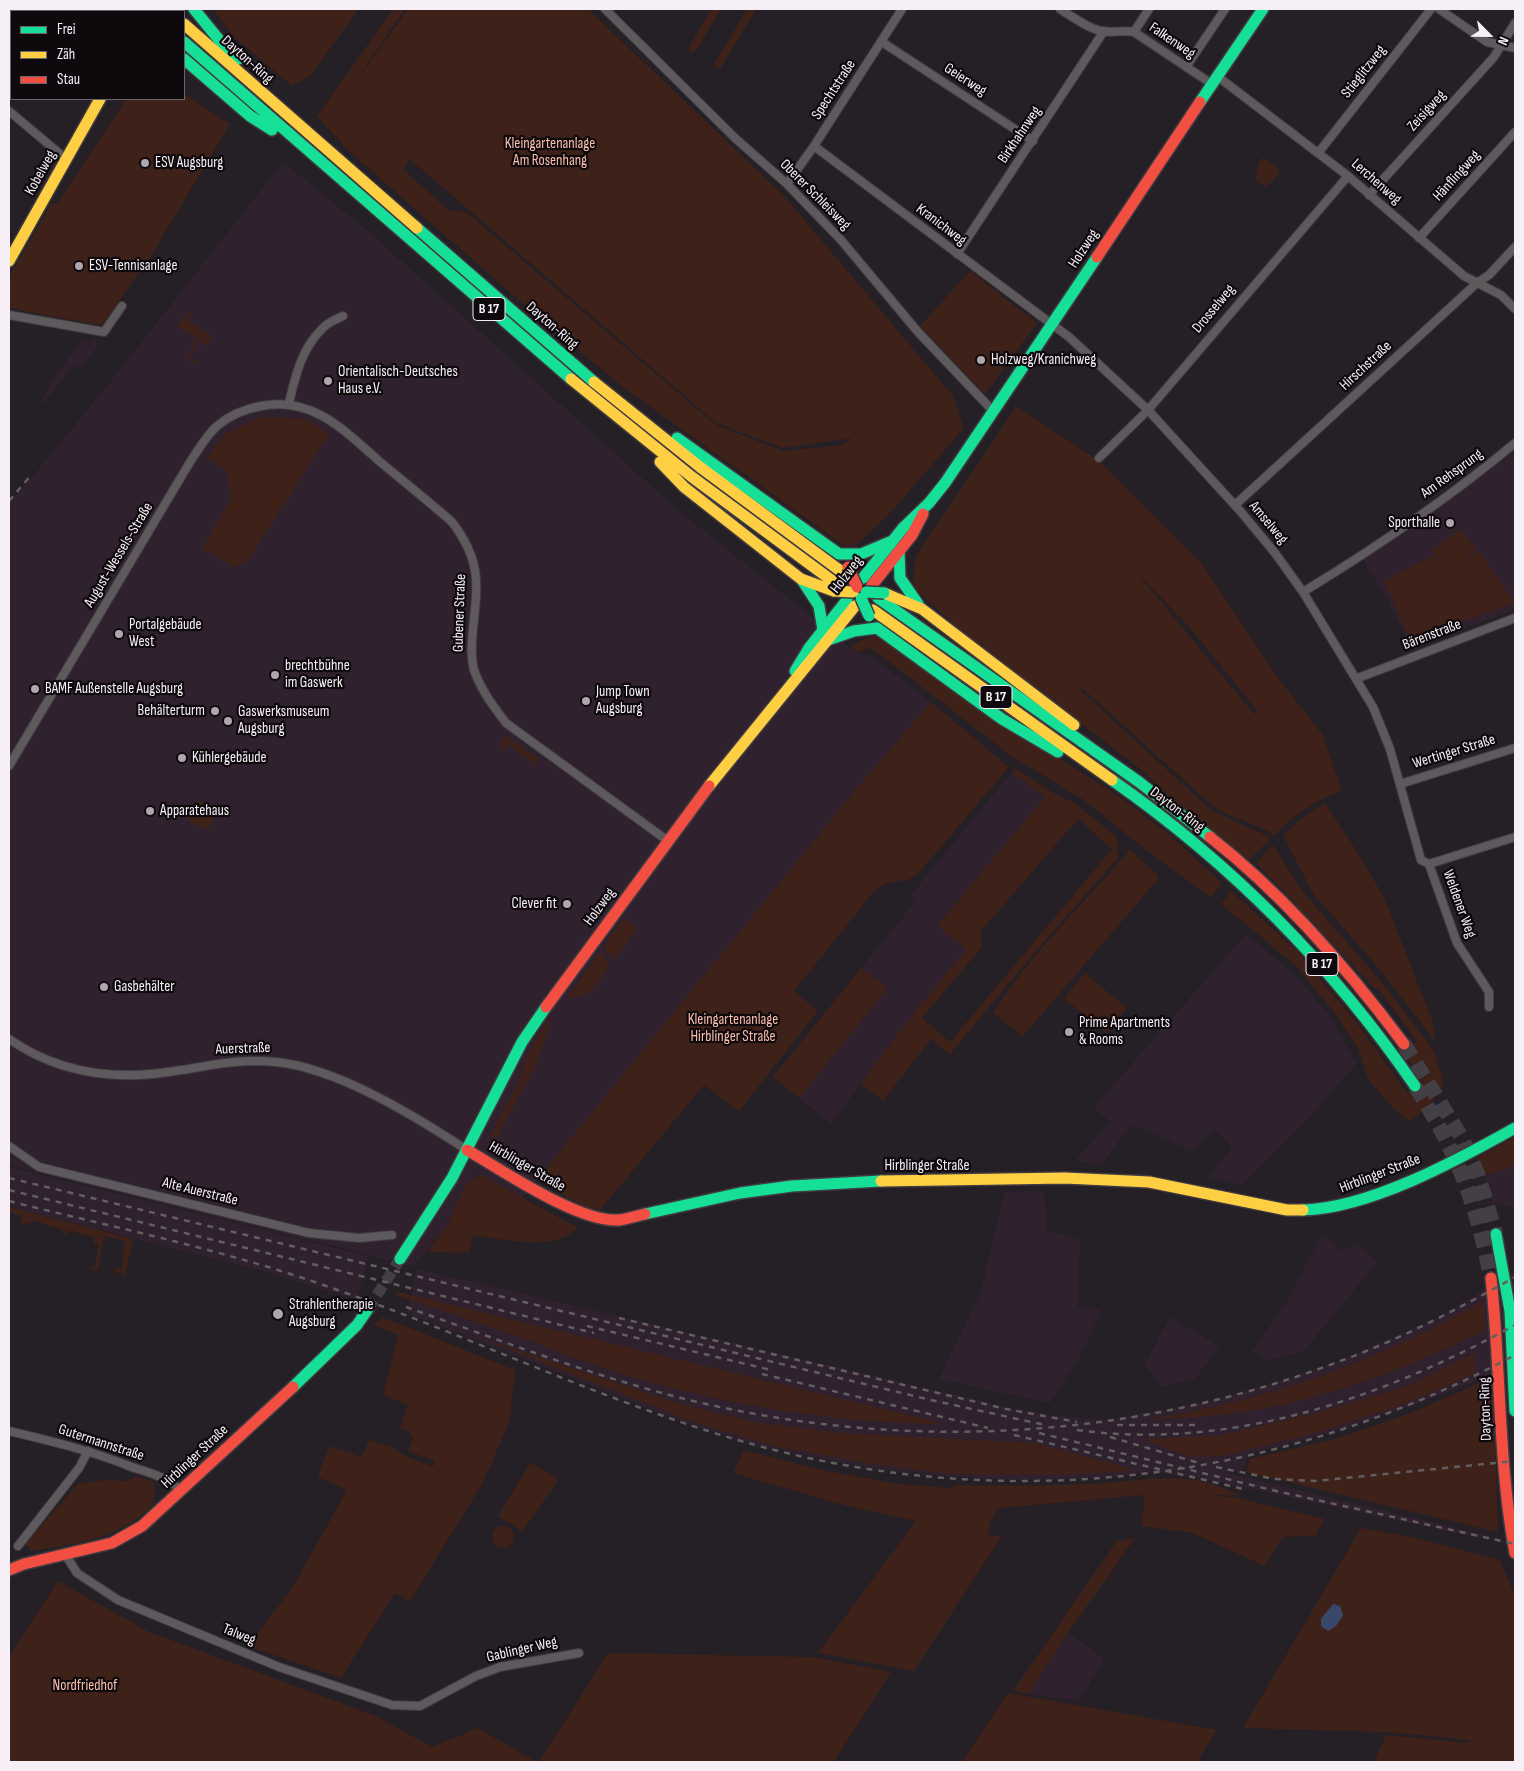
<!DOCTYPE html>
<meta charset="utf-8">
<style>
body{margin:0}
#map{position:relative;width:1524px;height:1771px;overflow:hidden;background:#252025;font-family:"Sofia Sans Condensed",sans-serif}
canvas{display:block}
.frame{position:absolute;inset:0;border:10px solid #f7eff6;pointer-events:none}
.legend{position:absolute;left:10px;top:10px;width:175px;height:90px;box-sizing:border-box;background:#0e090d;border:1px solid #6b656a;margin:0;padding:6px 9px;list-style:none;font-size:15px;color:#f7eff6}
.legend li{display:flex;align-items:center;gap:10px;height:25px}
.legend b{width:25px;border:1px solid #6b656a}
.north{position:absolute;left:1464px;top:10px;width:50px;height:50px;-webkit-text-stroke:4px #0e090d;paint-order:stroke;rotate:113deg;font-size:14px;font-weight:700;line-height:20px;text-align:center;color:#f7eff6}
.north::after{content:'';display:block;margin:auto;width:18px;height:22px;background:#f7eff6;clip-path:polygon(50% 0,100% 100%,50% 72%,0 100%)}
</style>
<div id="map">
<canvas width="1524" height="1771"></canvas>
<div class="frame"></div>
<ul class="legend">
<li><b style="height:6px;background:#16e098"></b>Frei</li>
<li><b style="height:6px;background:#ffcf43"></b>Zäh</li>
<li><b style="height:6px;background:#f24e42"></b>Stau</li>
</ul>
<div class="north">N</div>
</div>
<script>
const c = document.querySelector('canvas').getContext('2d');
c.lineJoin = 'round';
function paint(path, color) { c.fillStyle = color; c.fill(path, 'evenodd'); }
function trace(path, color, width, dash) { c.strokeStyle = color; c.lineWidth = width; c.lineCap = dash ? 'butt' : 'round'; c.setLineDash(dash || []); c.stroke(path); }
function label(font, color, halo, rows, align = 'center') {
  c.font = font + ' "Sofia Sans Condensed",sans-serif'; c.lineWidth = 4.5; c.setLineDash([]); c.textBaseline = 'middle'; c.strokeStyle = halo; c.fillStyle = color; for (const [text, x, y, turn = 0] of rows) {
    c.save(); c.translate(x, y); c.rotate((+turn || 0) * Math.PI / 180); c.textAlign = isNaN(turn) ? turn : align; if (halo) c.strokeText(text, 0, 0); c.fillText(text, 0, 0); c.restore();
  }
}
paint(new Path2D(`
 M283,162L367,230L679,511L856,652L872,657L931,702L858,787L522,1199L481,1175L466,1184L448,1224L413,1266L9,1165V502L24,487L115,376Z
 M93,339L99,344L80,369L74,365L44,403L41,401L49,385L82,340L88,345Z
 M1515,450V609L1412,648L1383,592L1363,560Z
 M1012,772L1046,797L937,925L966,949L899,1032L831,1124L799,1098L888,988L861,968L916,901L910,896Z
 M1246,934L1291,971L1332,1019L1356,1064L1299,1129L1241,1186L1208,1178L1232,1147L1214,1130L1192,1151L1131,1124L1101,1166L1075,1161L1110,1122L1094,1107Z
 M1515,1137V1208L1493,1203L1477,1158Z
 M9,1167L368,1256L364,1277L355,1299L255,1269L9,1207Z
 M1044,1191L1047,1230L1080,1240L1077,1306L1102,1310L1080,1356L1050,1403L939,1379L981,1291L1005,1192Z
 M1322,1234L1341,1250L1356,1244L1378,1261L1304,1351L1268,1360L1252,1352L1287,1301Z
 M417,1269L1007,1407L1047,1415L1105,1420L1209,1401L1292,1377L1346,1358L1439,1317L1515,1271V1360L1476,1381L1411,1406L1328,1433L1248,1454L1243,1472L1227,1473L1493,1537V1541L1204,1479L1152,1472L1119,1476L1044,1480L976,1478L884,1470L798,1454L740,1440L674,1418L405,1312L409,1306Z
 M1170,1317L1219,1346L1195,1379L1162,1387L1145,1364Z
 M1068,1633L1104,1658L1080,1701L1028,1694Z`), '#30212e');
paint(new Path2D(`
 M213,9H359L310,76L292,86L232,35Z
 M393,9H405L337,108L408,9H588L785,197L953,396L964,428L890,513L856,545L845,546L624,388L513,295L349,151L317,116ZM410,159L716,423L783,448L852,438L842,445L783,451L716,425L466,212L448,210L403,169Z
 M711,9H721L696,51L690,52L689,47Z
 M747,9H756L721,68H716L714,64Z
 M184,94L230,124L151,256L103,324H93L9,308V277L52,203H58L127,99H184Z
 M1263,157L1280,170L1272,182L1265,187L1256,180L1258,164Z
 M970,271L1037,323L985,394L920,326Z
 M188,312L192,314L188,320L210,336L215,332L207,345L199,341L189,357L197,362L195,364L186,358L197,338L179,327L175,329Z
 M1016,407L1098,460L1201,563L1272,670L1322,734L1342,791C1315,800 1294,815 1275,835C1255,823 1233,819 1214,807L1082,688L1080,690L1211,810L1271,838L1249,860L1172,799L1143,771L960,630L916,590L913,580L916,556ZM1133,568L1189,627L1258,711L1254,714Z
 M261,417L294,418L310,421L329,434L248,560L234,567L202,548L231,499L227,471L207,458L225,434Z
 M1461,529L1477,550L1451,570L1479,551L1515,603L1410,640L1384,581L1433,556L1447,572L1432,550Z
 M878,636L982,711L1113,792L1172,837L1222,883L1211,897L1156,858L1084,800L1013,757L871,648L856,652L851,646L867,638Z
 M931,702L1009,767L918,874C906,884 889,879 876,889L794,991L818,1011L739,1111L704,1085L600,1210L581,1205L537,1180L858,787Z
 M507,736L537,758L536,764L531,771L534,763L507,744L502,752L499,748L503,738Z
 M1015,768L1057,795L1073,802L1117,837L1118,858L1043,943L950,1054L931,1039L883,1101L861,1084L899,1032L966,949L937,926L1045,797L1012,772ZM1078,819L1112,849L950,1042L922,1018L982,947L981,931Z
 M199,801L211,807L208,812L214,820L208,829H202L187,819L190,808Z
 M1325,803L1354,847L1384,897L1432,1020L1436,1042L1373,961L1314,895L1283,835L1305,816Z
 M1273,845L1304,893L1389,991L1434,1051L1444,1084L1432,1102L1410,1122L1395,1110L1368,1079L1358,1048L1333,1011L1295,965L1221,904L1231,891L1297,951L1354,1019L1408,1094L1424,1083L1402,1051L1417,1041L1378,989H1375L1256,863Z
 M1130,850L1160,877L1023,1036L993,1013C1031,954 1084,903 1130,850Z
 M624,918L637,928L614,960L604,946Z
 M601,951L609,966L589,994L567,998Z
 M861,968L888,988L799,1098L773,1077Z
 M1085,973L1127,1008L1106,1033L1064,998Z
 M553,1016L535,1067L496,1140L490,1135L517,1086L525,1061L538,1035Z
 M1515,1137V1164L1506,1169L1485,1174L1477,1158Z
 M481,1175L578,1228C556,1252 502,1239 473,1235L469,1253L427,1252L448,1224L466,1184Z
 M9,1207L133,1239L125,1276L116,1271L112,1277L114,1269H121L125,1241L104,1236L98,1270L87,1267H94L99,1245L93,1243L94,1237L68,1230L66,1236L61,1229L34,1221L27,1224L20,1223L21,1216L9,1212Z
 M398,1292L933,1421L943,1424C836,1423 731,1406 629,1376C589,1364 550,1348 511,1334C473,1320 434,1308 396,1295Z
 M1483,1301L1486,1330C1377,1383 1269,1420 1147,1419C1264,1403 1380,1360 1483,1301Z
 M382,1317L515,1370L510,1419L493,1460L481,1486L410,1601L395,1593L341,1678L248,1646L292,1588L347,1490L318,1477L329,1446L362,1457L369,1440L393,1448L402,1454L433,1467L435,1461L408,1451L413,1438L408,1431L400,1429L408,1405L383,1395L398,1335L374,1325Z
 M472,1335L681,1404L754,1422L841,1433L1034,1443L1129,1468L1133,1471L1060,1475L951,1474L873,1464L774,1446L696,1423Z
 M1474,1353L1475,1373L1405,1404L1316,1433L1221,1456L1191,1457L1142,1439L1217,1436L1321,1412L1409,1385Z
 M1493,1377L1498,1532L1246,1472L1250,1459L1331,1440L1411,1413Z
 M744,1450L822,1470L898,1484L951,1488L957,1485C1000,1486 1043,1486 1086,1484C1142,1482 1185,1467 1239,1495H1208L1238,1498L1325,1519L1315,1536L1283,1537L1264,1566L1193,1533L1141,1526L1145,1495L998,1508L991,1520L988,1535L1002,1536L914,1671L818,1653L916,1521L847,1506L733,1473Z
 M530,1463L559,1479L523,1531L498,1516Z
 M136,1476L154,1482C154,1488 155,1496 153,1502C151,1508 145,1512 140,1516C109,1541 69,1545 31,1551L25,1544L78,1484L105,1480L129,1481Z
 M492 1537a11 11 0 1 1 22 0a11 11 0 1 1-22 0Z
 M1361,1528L1416,1538L1500,1560L1515,1596V1762H1374L1386,1735L1468,1743L1470,1740L1387,1732L1243,1728Z
 M1135,1538L1068,1633L1028,1694L1013,1691L1116,1542Z
 M58,1581L149,1632L376,1716L432,1747L478,1728L537,1762H9V1657Z
 M608,1653L814,1657L891,1672L834,1762H539Z
 M1008,1693L1217,1730L1197,1762H962Z`), '#3e2118');
paint(new Path2D(`
 M1333,1604L1340,1606L1343,1615L1336,1626L1328,1631L1321,1626V1619Z`), '#39486a');
trace(new Path2D(`
 M368,1309L400,1259`), '#443f44', 11, [11, 5.5]);
trace(new Path2D(`
 M167,9L169,11
 M1404,1044L1462,1138L1477,1172L1496,1234
 M1415,1086C1457,1152 1476,1202 1491,1278`), '#443f44', 15, [15, 8]);
const street = new Path2D(`
 M17,9L20,11
 M605,9L735,138L787,184L841,240L918,332L994,412
 M1060,9C1073,17 1087,28 1102,31C1112,33 1123,30 1134,32L1212,84
 M1439,9L1487,42L1515,48
 M1134,32L1149,9
 M882,42L1033,141
 M1186,67L1225,9
 M1217,76L1348,176L1464,276L1501,295L1515,309
 M9,91L11,87
 M9,111L66,159
 M814,146L1069,337L1148,410L1241,512L1275,553L1303,592L1373,707L1390,749L1421,860L1429,864L1515,837
 M1319,152L1431,9
 M787,184L814,146L902,9
 M1369,195L1494,57L1515,23
 M1419,238L1515,132
 M957,254L1104,31
 M9,315L104,332L122,306
 M289,403C295,377 302,347 323,328C328,322 337,319 343,316
 M1099,458L1148,410L1348,176
 M1235,505L1477,283L1489,275L1515,247
 M1303,592C1377,547 1449,498 1515,443
 M1358,678L1515,618
 M9,766L190,462C198,450 206,436 217,426C230,415 245,409 261,406C312,396 344,430 379,461C403,481 428,501 452,522C481,560 478,583 473,628C472,641 470,656 474,670C481,690 493,706 506,723L668,841
 M1400,784L1515,748
 M1429,864L1457,943L1489,992V1007
 M9,1039C58,1073 116,1081 175,1071C211,1066 238,1058 276,1062C337,1068 415,1116 467,1150
 M9,1146L39,1167L309,1233L359,1238L392,1235
 M9,1431C51,1441 92,1451 132,1467C149,1473 168,1477 180,1490
 M18,1546L79,1468L88,1451
 M65,1554L77,1573L118,1600L279,1667L392,1705L420,1706L476,1676L500,1667L579,1653`);
const fast = new Path2D(`
 M194,9L224,46L239,59
 M184,42L571,379
 M184,59L250,116L272,130
 M1200,102L1263,9
 M417,228L594,382
 M677,438L839,554H861L892,541
 M899,551L900,578L918,604
 M863,578L903,528L929,503L945,483L1097,257
 M802,580L819,606L823,630
 M878,598L1139,782L1210,837
 M828,640L854,631L877,628L1002,719L1058,752
 M795,671L809,648L847,600
 M1112,780C1232,864 1332,965 1415,1086
 M1303,1210C1370,1208 1456,1161 1515,1128
 M645,1214L740,1193L792,1186L881,1181
 M1496,1234L1510,1311L1515,1411
 M400,1259L452,1178L522,1042L546,1007
 M293,1387L357,1325L368,1309`);
const slow = new Path2D(`
 M113,9L114,11
 M184,24L417,228
 M9,261L100,99
 M571,379L692,477L838,585
 M594,382L700,467L846,575
 M660,462L684,487L801,579L834,591
 M884,593L922,609L1074,725
 M873,610L1112,780
 M709,786L855,606
 M881,1181L1065,1178L1149,1182L1287,1210H1303`);
const jam = new Path2D(`
 M1097,257L1200,102
 M872,585L912,535L923,514
 M1210,837C1284,895 1348,969 1404,1044
 M546,1007L709,786
 M467,1150C502,1170 579,1223 619,1220C627,1219 636,1216 645,1214
 M1491,1278C1501,1370 1498,1462 1515,1553
 M9,1570L24,1564L112,1543L142,1526L293,1387`);
trace(street, '#403b40', 10);
trace(fast, '#403b40', 14);
trace(slow, '#403b40', 14);
trace(jam, '#403b40', 14);
trace(street, '#5d595d', 8);
trace(fast, '#16e098', 11);
trace(slow, '#ffcf43', 11);
trace(jam, '#f24e42', 11);
trace(new Path2D(`
 M9,501L32,474
 M9,1178L931,1400L1045,1425
 M9,1190L594,1333
 M9,1201C116,1228 225,1250 329,1287C456,1331 577,1389 705,1430C979,1519 1263,1490 1515,1355
 M406,1307C497,1339 587,1374 681,1398C900,1453 1132,1441 1343,1360C1403,1338 1460,1308 1515,1277
 M619,1318L1006,1409L1077,1422
 M587,1326L771,1370
 M762,1374L988,1428
 M1117,1425H1197
 M1077,1430C1231,1451 1382,1398 1515,1325
 M1039,1433L1276,1491L1515,1544
 M1014,1435L1243,1489
 M1110,1437L1199,1463
 M1216,1467L1274,1479L1315,1481L1515,1461`), '#625e61', 2.5, [6, 6]);
const fastBridge = new Path2D(`
 M866,592L884,593
 M861,598L869,616`);
const slowBridge = new Path2D(`
 M148,11L150,9
 M834,591L853,592`);
const jamBridge = new Path2D(`
 M848,567L857,587`);
trace(fastBridge, '#403b40', 14, []);
trace(slowBridge, '#403b40', 14, []);
trace(jamBridge, '#403b40', 14, []);
trace(fastBridge, '#16e098', 11);
trace(slowBridge, '#ffcf43', 11);
trace(jamBridge, '#f24e42', 11);
for (const [x, y, r, color] of [
 [145,163,5,"#aea7ad"],
 [79,266,5,"#aea7ad"],
 [981,360,5,"#aea7ad"],
 [328,381,5,"#aea7ad"],
 [1450,523,5,"#aea7ad"],
 [119,634,5,"#aea7ad"],
 [275,675,5,"#aea7ad"],
 [35,689,5,"#aea7ad"],
 [586,701,5,"#aea7ad"],
 [215,711,5,"#aea7ad"],
 [228,721,5,"#aea7ad"],
 [182,758,5,"#aea7ad"],
 [150,811,5,"#aea7ad"],
 [567,904,5,"#aea7ad"],
 [104,987,5,"#aea7ad"],
 [1069,1032,5,"#aea7ad"],
 [278,1314,6,"#aea7ad"]
]) { const dot = new Path2D(); dot.arc(x, y, r, 0, 2 * Math.PI); c.fillStyle = color; c.fill(dot); trace(dot, '#0e090d', 2); }
for (const [x, y, w] of [
 [489,309,32],
 [996,697,32],
 [1322,964,32]
]) { const box = new Path2D(); box.roundRect(x - w / 2, y - 11.5, w, 23, 4); c.fillStyle = '#0e090d'; c.fill(box); trace(box, '#f7eff6', 1); }
label('bold 14px', '#f7eff6', null, [
 ["B 17",489,309],
 ["B 17",996,697],
 ["B 17",1322,964]
]);
label('15px', '#f7eff6', '#0e090d', [
 ["Falkenweg",1172,41,34],
 ["Dayton-Ring",247,60,42],
 ["Stieglitzweg",1364,72,-52],
 ["Geierweg",965,80,33],
 ["Spechtstraße",834,90,-57],
 ["Zeisigweg",1427,111,-48],
 ["Birkhahnweg",1020,135,-56],
 ["Kobelweg",41,173,-61],
 ["Hänflingweg",1457,176,-48],
 ["Lerchenweg",1376,182,41],
 ["Oberer Schleisweg",815,195,45],
 ["Kranichweg",941,225,37],
 ["Holzweg",1084,249,-57],
 ["Drosselweg",1214,309,-50],
 ["Dayton-Ring",552,326,41],
 ["Hirschstraße",1366,366,-43],
 ["Am Rehsprung",1452,474,-36],
 ["Amselweg",1268,523,50],
 ["August-Wessels-Straße",119,555,-59],
 ["Holzweg",847,575,-52],
 ["Gubener Straße",460,613,-88],
 ["Bärenstraße",1432,635,-21],
 ["Wertinger Straße",1454,752,-17],
 ["Dayton-Ring",1177,810,37],
 ["Weldener Weg",1459,904,70],
 ["Holzweg",600,907,-54],
 ["Auerstraße",243,1049,-2],
 ["Hirblinger Straße",927,1166],
 ["Hirblinger Straße",527,1167,30],
 ["Hirblinger Straße",1380,1174,-21],
 ["Alte Auerstraße",200,1192,14],
 ["Dayton-Ring",1486,1409,-92],
 ["Gutermannstraße",101,1443,18],
 ["Hirblinger Straße",195,1457,-43],
 ["Talweg",239,1635,22],
 ["Gablinger Weg",522,1650,-13]
]);
label('15px', '#fdbfac', '#0e090d', [
 ["Kleingartenanlage",550,144],
 ["Am Rosenhang",550,161],
 ["Kleingartenanlage",733,1020],
 ["Hirblinger Straße",733,1037],
 ["Nordfriedhof",85,1686]
]);
label('15px', '#f7eff6', '#0e090d', [
 ["ESV Augsburg",155,163],
 ["ESV-Tennisanlage",89,266],
 ["Holzweg/Kranichweg",991,360],
 ["Orientalisch-Deutsches",338,372],
 ["Haus e.V.",338,389],
 ["Sporthalle",1440,523,"right"],
 ["Portalgebäude",129,625],
 ["West",129,642],
 ["brechtbühne",285,666],
 ["im Gaswerk",285,683],
 ["BAMF Außenstelle Augsburg",45,689],
 ["Jump Town",596,692],
 ["Augsburg",596,709],
 ["Behälterturm",205,711,"right"],
 ["Gaswerksmuseum",238,712],
 ["Augsburg",238,729],
 ["Kühlergebäude",192,758],
 ["Apparatehaus",160,811],
 ["Clever fit",557,904,"right"],
 ["Gasbehälter",114,987],
 ["Prime Apartments",1079,1023],
 ["& Rooms",1079,1040],
 ["Strahlentherapie",289,1305],
 ["Augsburg",289,1322]
], 'left');
</script>
